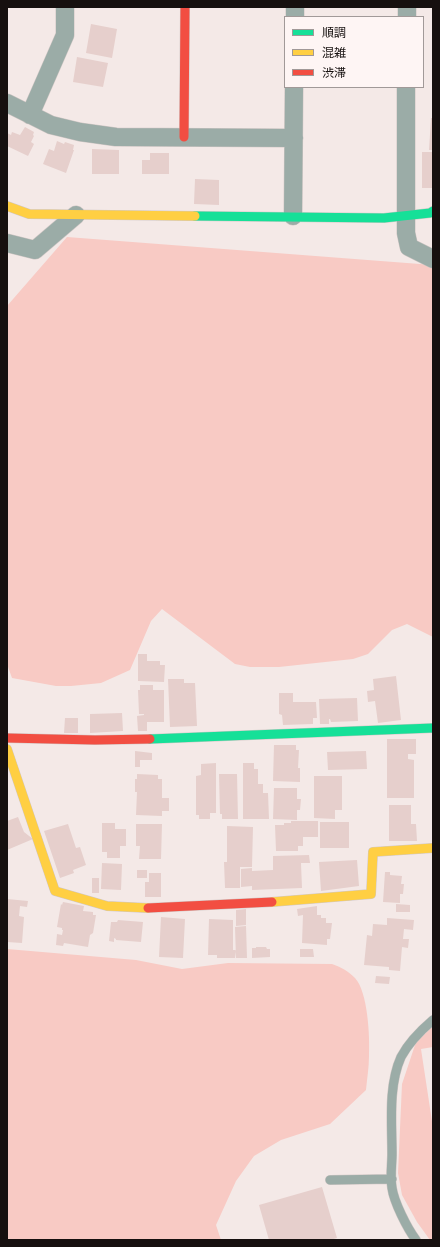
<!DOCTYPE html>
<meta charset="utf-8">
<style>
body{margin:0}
#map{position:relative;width:440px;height:1247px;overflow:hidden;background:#f4e9e7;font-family:"Noto Sans","Noto Sans JP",sans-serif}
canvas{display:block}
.frame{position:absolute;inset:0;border:8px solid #16100f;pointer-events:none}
.legend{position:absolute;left:284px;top:16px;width:140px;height:72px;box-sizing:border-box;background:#fef5f4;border:1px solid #a19998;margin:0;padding:5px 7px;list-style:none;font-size:12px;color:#16100f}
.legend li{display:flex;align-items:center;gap:8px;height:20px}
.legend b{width:20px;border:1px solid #a19998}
</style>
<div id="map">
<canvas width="440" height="1247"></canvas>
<div class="frame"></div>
<ul class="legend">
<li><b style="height:5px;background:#16e098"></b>順調</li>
<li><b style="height:5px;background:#ffcf43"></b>混雑</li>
<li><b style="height:5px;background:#f24e42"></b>渋滞</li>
</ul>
</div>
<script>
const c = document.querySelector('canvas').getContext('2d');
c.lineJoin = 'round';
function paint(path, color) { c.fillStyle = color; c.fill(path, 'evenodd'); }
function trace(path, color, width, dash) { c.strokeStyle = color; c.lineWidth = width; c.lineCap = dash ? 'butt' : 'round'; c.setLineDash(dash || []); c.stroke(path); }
paint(new Path2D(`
 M67,237L433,265V637L407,624L392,630L368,654L353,659L279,667H250L235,664L162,609L151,621L130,670L101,683L71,686H56L12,678L7,664V306Z
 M7,949L136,960L182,969L228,963L332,964C341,967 348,971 355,978C368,992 370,1037 369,1056C369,1067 367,1079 366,1090L330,1124L281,1140L254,1156L236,1181L216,1225L221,1240H7Z
 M433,1026V1047L421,1049L433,1128V1240H430L417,1222L402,1195L398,1173L402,1084L416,1042Z`), '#f8cac4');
paint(new Path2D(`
 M91,24L117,29L112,58L86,53Z
 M77,57L108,63L103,87L73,82Z
 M431,118H433V150H429Z
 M25,127L34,132L33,135L34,136L31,142L34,144L28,156L7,146V133L11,135L12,132L20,135Z
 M57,141L64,144L65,142L74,145L73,150H74L66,173L43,164L49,149L54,151Z
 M92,149L119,150V174H92Z
 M422,152H433V188H422Z
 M150,153H169V174H142V160H150Z
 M195,179L219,180V205L194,204Z
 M138,654H147V661H160V665H165L164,682L138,681Z
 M396,676L401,720L378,723L375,701L368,702L367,691L374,690L373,679Z
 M168,679H184V683H195L197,726L170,727Z
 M140,685H153V690H164V722H147V731H138L137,716L144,715V714H139L138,690H140Z
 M279,693H293V702H316L317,718H313V724L283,725L282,715L279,714Z
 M357,698L358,721L331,722L330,719H329V724H320L319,699Z
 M122,713L123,731L90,733V714Z
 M65,718H78V733H64Z
 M387,739H416V754H408V759L414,760V798H387Z
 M274,745H296V750H299L298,768H300V782L273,781Z
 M135,751L152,753V760H140V767H135Z
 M366,751L367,769L328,770L327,752Z
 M216,763V813H210V819H199V815H196V776L201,775V764Z
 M243,763H254V769H258V784H263V793H268L269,819H243Z
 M137,774L158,775V779H162V798H169V811H162V816L136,815L137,792H135V779H137Z
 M219,774H237L238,819H222V814H220Z
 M314,776H342V810H335V819L314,818Z
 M274,788H297V799H301L300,810H297V820L273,819Z
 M389,805H411V824H416L417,841H389Z
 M18,817L24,832L33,839L7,850V821Z
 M291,821H318V837H303V846H298V851H276L275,825H284V823H291Z
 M320,822H349V848H320Z
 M102,823H115V829H126V846H120V858H107V852H102Z
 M68,824L76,848L80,847L86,865L73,870L74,873L60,878L44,831Z
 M136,824H162L161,859H139L140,846H136Z
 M227,826L253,827L252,867H240V888H225L224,862H227Z
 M309,855L310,863H301L302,888L252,890V886L241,887V869L252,868V871L273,870V856Z
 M357,860L359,886L321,891L319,862Z
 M102,863L122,864L121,890L101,889Z
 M137,870H147V878H137Z
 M385,872H390V875L402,876L401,884H404L403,894H400V903L383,902Z
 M149,873H161V897H145V882H149Z
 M92,878H99V893H92Z
 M7,899L28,901L27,907L20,906L19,916L24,917L22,943L7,942Z
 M63,902L84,906L83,911L93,912V915H96L93,933L90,935L88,947L64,943L63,946L56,945L57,934L62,935L63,930H62V928L57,927L61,904L62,905Z
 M396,904L410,905V912H396Z
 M317,906V915H321V918H326V923H332L330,939H327V945L302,943L303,915L298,916L297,909Z
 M246,909V925L236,926V910Z
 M161,917L185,919L183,958L159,957Z
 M387,918L414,920L413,930L404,929L403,939H409L408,948L402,947L400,971L389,970V967L364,965L367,935L372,936L373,924L387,925Z
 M209,919L233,920V950H236L235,958H217V955H208Z
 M118,920L143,922L141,942L116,940V939L114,938V942L109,941L111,922H117Z
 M246,926L247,958H236L235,927Z
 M256,947H266L267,949H270V957L252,958V948H256Z
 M300,949H313L314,957H300Z
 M376,976L390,977L389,984L375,983Z
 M322,1187L337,1238L330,1240H269L259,1205Z`), '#e6cfcc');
const lane = new Path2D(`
 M330,1180L392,1179
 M416,1240C407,1228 394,1202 392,1188C390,1177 392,1164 392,1154C392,1123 388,1086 401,1057C409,1042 420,1031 433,1020`);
const street = new Path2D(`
 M295,17V7
 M407,17V7
 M406,87V233L409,247L433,259
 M7,103L51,125L80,132L116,137L294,138
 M30,115L65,35V7
 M293,216L294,87
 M7,243L35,250L76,215`);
const fast = new Path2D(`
 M195,216L384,218L430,213L433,211
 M150,739L433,728`);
const slow = new Path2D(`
 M7,206L29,214L195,216
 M7,749L55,891L107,906L148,908
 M272,902L371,894L373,852L433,848`);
const jam = new Path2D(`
 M184,137L185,7
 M7,738L95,740L150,739
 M148,908L272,902`);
trace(lane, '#d0c7c5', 10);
trace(street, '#d0c7c5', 19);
trace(fast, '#d0c7c5', 10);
trace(slow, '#d0c7c5', 10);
trace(jam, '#d0c7c5', 10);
trace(lane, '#9baca7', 9);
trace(street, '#9baca7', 18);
trace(fast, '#16e098', 9);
trace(slow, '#ffcf43', 9);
trace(jam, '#f24e42', 9);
</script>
